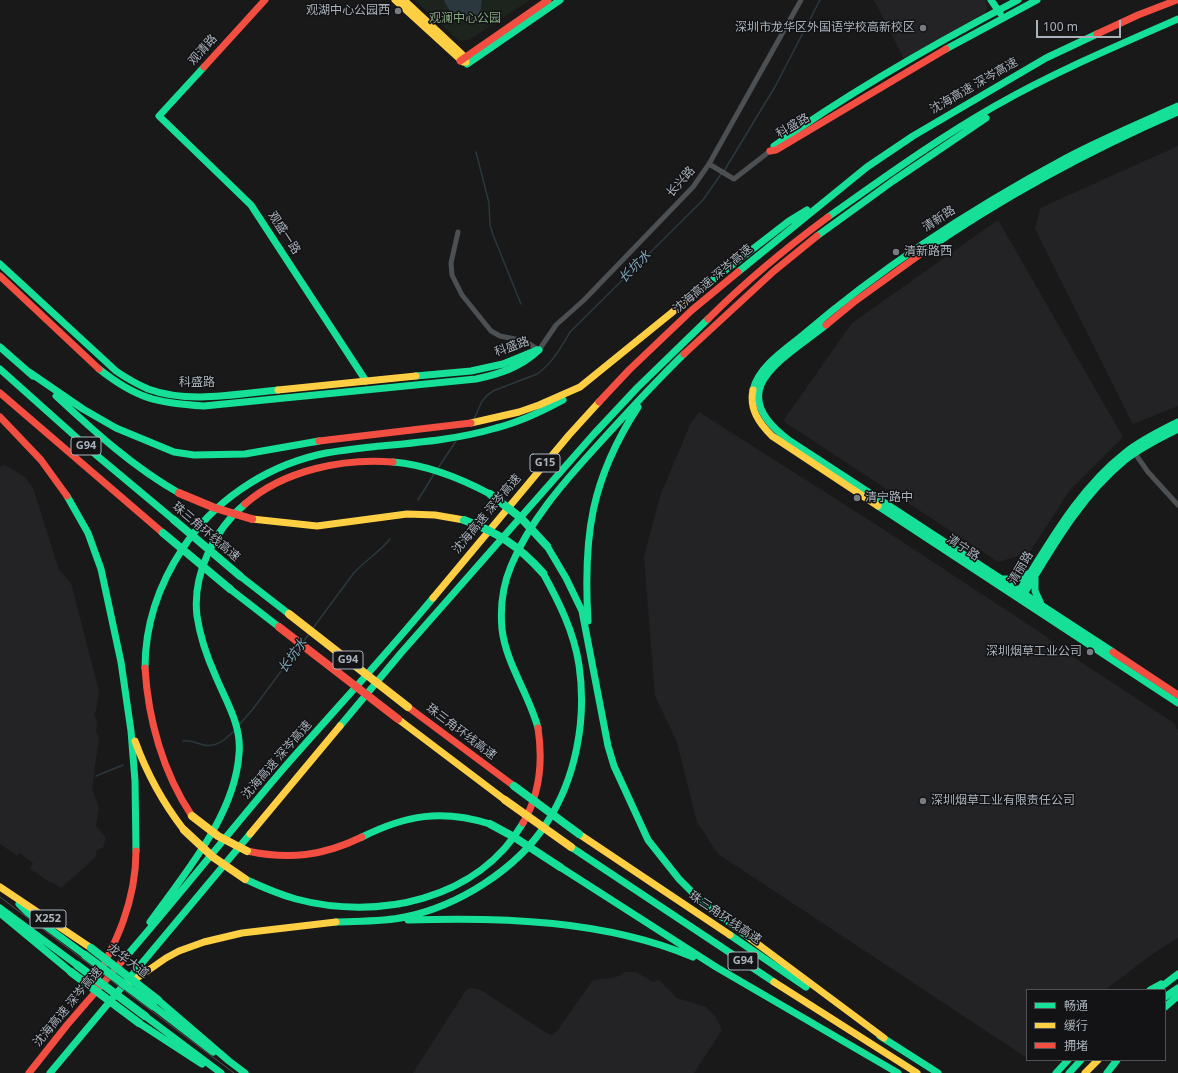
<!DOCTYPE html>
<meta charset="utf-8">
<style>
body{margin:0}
#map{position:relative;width:1178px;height:1073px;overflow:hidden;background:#19191a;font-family:"Noto Sans","Noto Sans SC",sans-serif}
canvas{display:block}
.legend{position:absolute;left:1026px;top:989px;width:140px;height:72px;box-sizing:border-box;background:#131316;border:1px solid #4f5358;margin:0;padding:5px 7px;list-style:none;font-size:12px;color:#a9b2bb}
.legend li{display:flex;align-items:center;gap:8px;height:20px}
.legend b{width:20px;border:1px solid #4f5358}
.scale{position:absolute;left:1036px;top:20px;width:85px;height:18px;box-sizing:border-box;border:2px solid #a9b2bb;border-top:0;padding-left:5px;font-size:12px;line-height:14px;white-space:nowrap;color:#a9b2bb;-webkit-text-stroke:3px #131316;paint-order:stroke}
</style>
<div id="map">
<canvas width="1178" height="1073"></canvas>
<ul class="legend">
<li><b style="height:5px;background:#16e098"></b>畅通</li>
<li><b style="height:5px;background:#ffcf43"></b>缓行</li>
<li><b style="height:5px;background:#f24e42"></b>拥堵</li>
</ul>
<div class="scale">100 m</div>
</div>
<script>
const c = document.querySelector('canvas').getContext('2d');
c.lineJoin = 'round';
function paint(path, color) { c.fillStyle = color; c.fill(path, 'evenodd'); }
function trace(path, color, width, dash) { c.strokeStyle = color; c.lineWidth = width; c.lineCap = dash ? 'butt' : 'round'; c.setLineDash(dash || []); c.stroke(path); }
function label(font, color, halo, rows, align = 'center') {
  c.font = font + ' "Noto Sans","Noto Sans SC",sans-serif'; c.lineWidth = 3; c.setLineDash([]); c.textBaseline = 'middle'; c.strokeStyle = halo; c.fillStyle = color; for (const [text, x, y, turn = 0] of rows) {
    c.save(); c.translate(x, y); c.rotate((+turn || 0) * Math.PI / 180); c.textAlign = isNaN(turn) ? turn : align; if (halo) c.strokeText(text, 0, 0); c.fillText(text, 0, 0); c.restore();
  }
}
paint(new Path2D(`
 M874,0H986L987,8L985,13L904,59Z
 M1178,146V406L1133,424L1035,229L1040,208Z
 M998,220L1123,437L1070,490L1029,553L998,562L783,421L852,323Z
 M699,412L880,527L1044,635L1061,649L1174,723L1178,730V938L1151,955L1105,990H1027V1058L718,854L697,822L677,742L655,696L644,557L660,496L690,425Z
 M5,465L24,476L31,485L34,491L59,570L71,583L99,691L96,711L94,714L97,722L96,731L99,738L92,789L99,807L96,826L106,838L103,848L97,850L95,858L61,888L52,882L51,883L30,869L33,863L19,853L17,856L0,844V467Z
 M624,972H636L653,982L659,980L677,998L706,1007L715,1016L722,1030L694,1073H413L466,990L472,988L481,990L548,1034L552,1035L557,1031L593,980L611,978L619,976Z`), '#232326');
paint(new Path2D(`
 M415,0H530L469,40L461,41L457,39Z`), '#1d241d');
paint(new Path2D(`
 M444,0H482L480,14L475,20C462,25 448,12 444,0Z`), '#2b383d');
trace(new Path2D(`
 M476,152L489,203L490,225L493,235L521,304
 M724,171L776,85L820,0
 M474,419C481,406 479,400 493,391L537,374C552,364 561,347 570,332L703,200L721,174
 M438,468L456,441
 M418,500L434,474
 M313,628L353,574C364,561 379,553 390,539
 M304,641L309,634
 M239,725L253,709L299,647
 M183,741C191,740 196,743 204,745C216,748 226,739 234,731
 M96,776L123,765`), '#2b383d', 1.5);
trace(new Path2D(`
 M709,164L734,179L770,151
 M458,232L451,263L452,275L462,295L491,331L500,336L525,341L539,350L556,325L584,300L693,187L709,164L801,0
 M1134,452L1148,472L1178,505`), '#4d5053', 5);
trace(new Path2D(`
 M991,0L1000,13
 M946,49L1037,0
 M467,64L560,0
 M204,67L159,116L251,205L366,381
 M774,146C851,91 934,44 1018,0
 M828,217C882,179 937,139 995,106C1053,73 1116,46 1178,19
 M817,236L893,181L986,118
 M922,253C1003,197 1088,151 1178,112
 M0,264L116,371C126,378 137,384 148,389C189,404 236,394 278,390
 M738,272L867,167L913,136L1046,58L1097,34
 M701,289L789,221L807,210
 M826,325C782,360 720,390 790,441L1113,652
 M0,347L33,376
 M0,369L95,454L174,520
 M99,369C137,399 157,403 204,406L476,379C500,374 521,367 539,350
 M29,372L83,409L116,428L174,452L194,455L245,454L319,441
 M416,376L471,371L503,364L537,350
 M753,390C758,367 786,349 803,335C883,266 973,208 1066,158C1102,139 1140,123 1178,106
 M56,396C95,432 133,467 179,493
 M393,462C428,465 460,478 490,494
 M67,496L88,533L101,569L121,662L131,731L135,781L136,851
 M878,506L1178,703
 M547,546L566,578L582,611L608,746L614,766L648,840L679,879L702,902L751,939
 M240,576L289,614
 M1035,578V591L1041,604
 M1003,579H1017L1030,573
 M230,589L279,627
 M1018,596L1019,591C1050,542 1079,489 1125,453C1141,440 1160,431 1178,422
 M1020,597L1024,594C1053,546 1081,496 1125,460C1141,447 1160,438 1178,429
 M588,621C583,536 591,479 638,407
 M145,668C145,625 159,584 183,548C213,502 263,468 317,455C334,451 353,449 371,447C412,443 456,440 496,428C520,422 541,412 563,400
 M340,726L401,653L593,435L637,388L708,319
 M538,728C529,694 506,664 502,629C500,608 503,585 511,566C529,522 563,483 595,448C624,416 653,384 684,354
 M362,837C406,815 442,809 490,824
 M571,847L774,982
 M560,867L716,967L898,1073
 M245,879C262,887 278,894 296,899C378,921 478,900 523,823
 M19,904L28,913L85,955
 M0,908L77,965
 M1,914L71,972
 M408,920C502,917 605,920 693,957
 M150,922C185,873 235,815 239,754C242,726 226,701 216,677C207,657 200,637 197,616C192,575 214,530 245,504
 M336,922C359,921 383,922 405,917C458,906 516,870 546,824C576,779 587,719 579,665C574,632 559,602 543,573
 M730,935L806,987
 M124,959C178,897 229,832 283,769C333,712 384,657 433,598
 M1150,990L1161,984
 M1157,990L1178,974
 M1165,997L1178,988
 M158,1000L229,1061L245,1073
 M153,1006L213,1052
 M1165,1007L1178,996
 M145,1016L221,1073
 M139,1023L202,1064
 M880,1036L938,1073
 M50,1073L250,834
 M1056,1073L1068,1060
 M1069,1073L1081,1060
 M1107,1073L1117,1060`), '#16e098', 7);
trace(new Path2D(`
 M395,0L463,62
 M404,0L465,57L466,62
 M278,390L416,376
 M753,390C749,409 759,423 772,436L878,506
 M471,423L519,412L539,405L580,387L701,289
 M252,519L317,526L407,514L435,515L464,520
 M433,598L569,435L599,402
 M398,719L505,800
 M135,741C147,774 163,803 184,830
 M250,834L340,726
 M579,834L730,935
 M0,887L91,948
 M751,939L884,1038
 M774,982L917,1073
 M130,983L166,958L179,951L204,942L242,933L336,922
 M1085,1073L1098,1060`), '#ffcf43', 7);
trace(new Path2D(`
 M1097,34L1138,15L1177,0
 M460,61L548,0
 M204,67L265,0
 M770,151L776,150L946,49
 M0,276L99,369
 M708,319C745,282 786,248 828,217
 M826,325L854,302L922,253
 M684,354L774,271L817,236
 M0,393L163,533
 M599,402L629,370L692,310L738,272
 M0,417L41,460L67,496
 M319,441L471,423
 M245,504C284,470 343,458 393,462
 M1113,652L1178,695
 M145,668C148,719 163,773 192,816
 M408,707L514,786
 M523,823C540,794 543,761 538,728
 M247,851C289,860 323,856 362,837
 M92,987C116,943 136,902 136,851
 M29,1073L67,1025L124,959`), '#f24e42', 7);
trace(new Path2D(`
 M0,897L234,1073`), '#4d4f52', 1);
trace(new Path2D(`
 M490,494L521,518L547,546
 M174,520L240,576
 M464,520C497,532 519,546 543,573
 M163,533L230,589
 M514,786L579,834
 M490,824L514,837L560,867
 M91,948L158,1000
 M85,955L153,1006
 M77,965L145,1016
 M71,972L139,1023`), '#16e098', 8);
trace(new Path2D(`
 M289,614L408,707
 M505,800L571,847
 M192,816L218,836L247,851
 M184,830L213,857L245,879`), '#ffcf43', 8);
trace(new Path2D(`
 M179,493L215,508L252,519
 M279,627L398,719`), '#f24e42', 8);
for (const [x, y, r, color] of [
 [398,11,4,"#777c83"],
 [923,28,4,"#777c83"],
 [896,252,4,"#777c83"],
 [857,498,4,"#777c83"],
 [1090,652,4,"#777c83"],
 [923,801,4,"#777c83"]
]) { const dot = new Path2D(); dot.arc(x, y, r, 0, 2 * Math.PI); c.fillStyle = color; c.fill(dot); trace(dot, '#131316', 1.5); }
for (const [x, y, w] of [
 [86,446,30],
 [545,463,30],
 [348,660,30],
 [48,919,36],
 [743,961,30]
]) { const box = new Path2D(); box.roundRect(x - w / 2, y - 9, w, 18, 3); c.fillStyle = '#131316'; c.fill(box); trace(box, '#a9b2bb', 1); }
label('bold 11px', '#a9b2bb', null, [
 ["G94",86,446],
 ["G15",545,463],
 ["G94",348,660],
 ["X252",48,919],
 ["G94",743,961]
]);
label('12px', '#a9b2bb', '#131316', [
 ["观湖中心公园西",390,11],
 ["深圳市龙华区外国语学校高新校区",915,28],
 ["清新路西",904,252,"left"],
 ["清宁路中",865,498,"left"],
 ["深圳烟草工业公司",1082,652],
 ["深圳烟草工业有限责任公司",931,801,"left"]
], 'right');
label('12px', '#84a87f', '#131316', [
 ["观澜中心公园",465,19]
]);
label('12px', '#a9b2bb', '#131316', [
 ["观清路",203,50,-48],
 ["沈海高速 深岑高速",974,86,-30],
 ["科盛路",793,126,-30],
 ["长兴路",681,182,-49],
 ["清新路",939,219,-33],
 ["观盛一路",284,233,57],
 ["沈海高速 深岑高速",713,279,-40],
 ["科盛路",512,347,-20],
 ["科盛路",197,383],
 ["沈海高速 深岑高速",487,514,-50],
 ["珠三角环线高速",206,532,40],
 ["清宁路",963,548,33],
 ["清丽路",1021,568,-59],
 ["珠三角环线高速",461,732,37],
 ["沈海高速 深岑高速",277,760,-49],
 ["珠三角环线高速",725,918,34],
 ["龙华大道",128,961,37],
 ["沈海高速 深岑高速",68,1007,-50]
]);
label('italic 13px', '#7ea9b9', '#131316', [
 ["长坑水",635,267,-45],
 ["长坑水",293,656,-54]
]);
</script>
